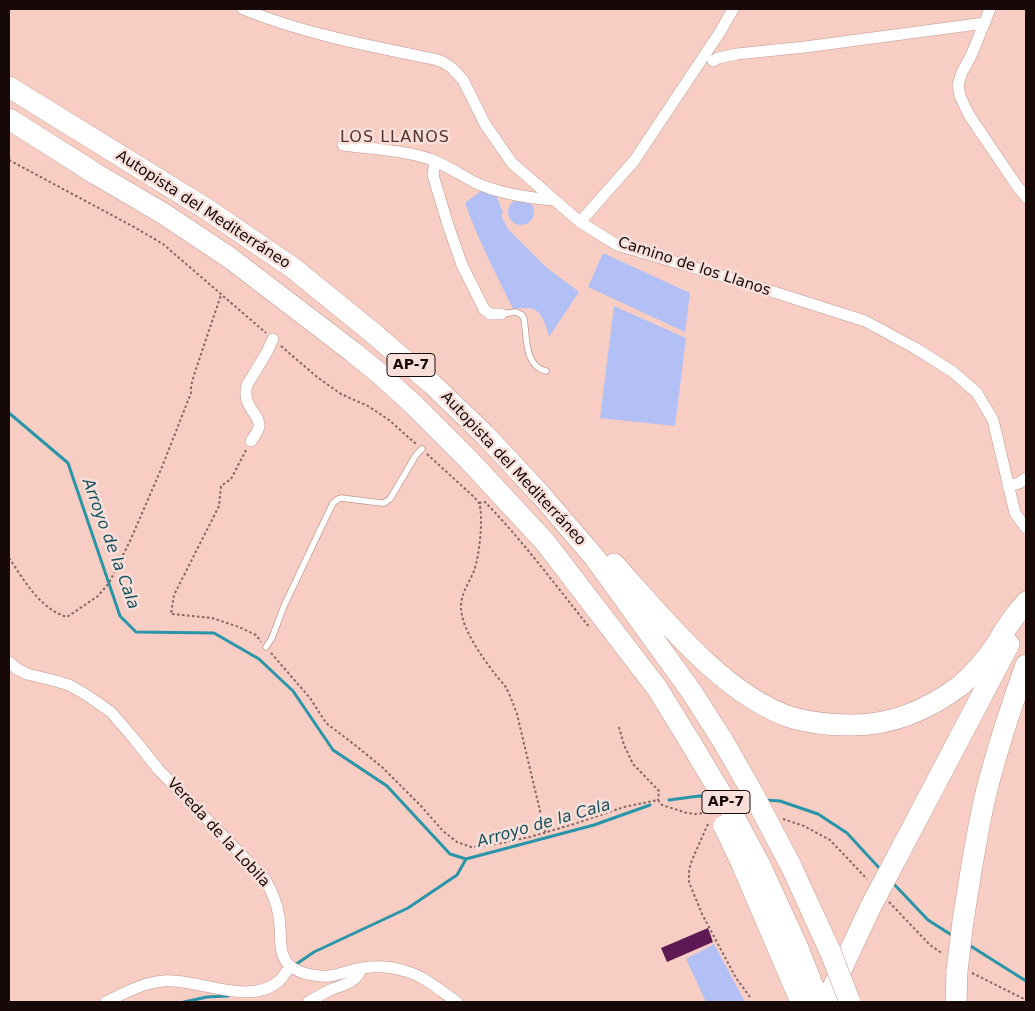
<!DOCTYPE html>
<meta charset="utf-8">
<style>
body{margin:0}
#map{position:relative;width:1035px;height:1011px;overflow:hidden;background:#f8cdc3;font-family:"DejaVu Sans",sans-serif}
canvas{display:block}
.frame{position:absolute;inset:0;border:10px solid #170907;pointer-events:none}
</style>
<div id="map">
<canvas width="1035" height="1011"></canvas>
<div class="frame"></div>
</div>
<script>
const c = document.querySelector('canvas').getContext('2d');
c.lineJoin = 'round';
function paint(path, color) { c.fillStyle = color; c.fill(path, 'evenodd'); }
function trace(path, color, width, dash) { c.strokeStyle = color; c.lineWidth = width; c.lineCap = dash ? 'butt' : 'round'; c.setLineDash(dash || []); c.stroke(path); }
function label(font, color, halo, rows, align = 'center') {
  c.font = font + ' "DejaVu Sans",sans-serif'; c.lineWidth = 5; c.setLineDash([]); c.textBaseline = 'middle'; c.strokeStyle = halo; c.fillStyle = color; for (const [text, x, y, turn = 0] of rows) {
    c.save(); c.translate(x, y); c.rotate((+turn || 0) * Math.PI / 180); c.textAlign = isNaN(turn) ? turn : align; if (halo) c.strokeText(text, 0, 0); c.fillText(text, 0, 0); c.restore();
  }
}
paint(new Path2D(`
 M482,190L496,195L503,213L501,215L508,229L547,268L579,292L549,337C547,329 543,314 535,310C530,307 519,309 513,309C496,274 478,240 465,203Z
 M508 212a13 13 0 1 1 26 0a13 13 0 1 1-26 0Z
 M603,253L690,293L685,332L588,287Z
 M614,306L686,338L675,426L600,418Z
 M714,944L745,1002H706L686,959Z`), '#b3c0f6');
trace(new Path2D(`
 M9,413L68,463L120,616L136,632L214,633L259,659L293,691L333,750L387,786L450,854L466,859L594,825L650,805
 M732,798L748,799
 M669,800L699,796L713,797
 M764,800L780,801L818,814L847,833L881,870
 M892,882L928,920L953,936
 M969,945L1026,981
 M295,965L314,952L408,908L457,875L466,859
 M184,1002L207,997L228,996`), '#2895a9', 3);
paint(new Path2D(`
 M708,928L713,942L667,962L661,948Z`), '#5c1954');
const service = new Path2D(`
 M501,314L516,312L522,315L524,319C527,336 524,366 546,371
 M266,647L272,638L284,606L320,530L333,503L338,499L341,498L381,503H384L390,499L416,455L422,449`);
const minor = new Path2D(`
 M243,9C305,34 369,46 434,59L443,62L452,68L463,80L485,124L512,163L580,222L617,245L736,280L865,321L915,348L953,372L977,393L993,420L1015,513L1026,528
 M990,9L971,56L962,72L958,85L960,96L969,115L994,152L1017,186L1026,197
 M713,61L718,58L737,54L805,47L985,23
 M343,145C372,149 402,150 430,159C446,165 459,174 474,182C499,194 528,198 555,200
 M435,161L433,175L448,225L462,265L484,309L490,314H501
 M580,222L634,161L720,32L733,9
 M251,441C254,437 258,431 259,427C261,415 241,406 247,385L267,352L273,339
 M1008,486L1019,483L1026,478
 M9,662L17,669L27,674L56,681L69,685L85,694L111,712L135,740L158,769L264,878C272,891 277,902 279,917C282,933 277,953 289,965C299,974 317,977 329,976C341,975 352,969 363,968C376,966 392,967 405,971C423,975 442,992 457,1002
 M106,1002C124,993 142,983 163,981C198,978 249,1007 279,981C283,977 287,971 290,966
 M308,1002C315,998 322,994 330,990C344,984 355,984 362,968`);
const motorway = new Path2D(`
 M9,87L208,210L293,268L373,333L432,384L485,435L541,495L595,558L691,691L723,741
 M9,119L96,174L164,214L230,258L353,352L380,374L415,406L469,460L545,542L657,688L689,740
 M614,564C661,616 725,697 793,718C812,723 830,725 849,725C890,726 928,710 961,685C975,673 988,657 998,642C1002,635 1005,629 1010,623C1015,615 1021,609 1026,602
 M898,855L1009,644
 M742,864L801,1002
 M760,865L798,948L819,1002
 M791,866L813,914
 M963,921C970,878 976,835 986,793C997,749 1011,707 1026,665
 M826,1002L871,906
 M956,1002L957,971`);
trace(service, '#c1988f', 7);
trace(minor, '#c1988f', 12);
trace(motorway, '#c1988f', 22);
trace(new Path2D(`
 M9,160L134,227L163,244L266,333
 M281,346L317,377L341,394L368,406L389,420L416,444
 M246,450L231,479L221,486L219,506L174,595L171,614L212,618L239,627L256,635L261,642
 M427,454L474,497C475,498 479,503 479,503C484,516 479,558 474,571C469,583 461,593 461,607C461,628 482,657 495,674C498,678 502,682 505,686C510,694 513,704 517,714L545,832
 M479,503L485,502C523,541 556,586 590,628
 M9,558C24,580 40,609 67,617L98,596L109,583L130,541L162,467L191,393V386L194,375L221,295
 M271,653L310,698L326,723L355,745L383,768L421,806L443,831L457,842L471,847L487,846L530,837L574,824L624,807L658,800L662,805L687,813L695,814L714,812
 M619,727L624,745L633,764L659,791L658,800
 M783,819L804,826L830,840L867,879
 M708,824L692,860L689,870V882L702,914L736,978L750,997
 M889,902L930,945L943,954
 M972,973L1026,1000`), '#836761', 2, [2.5, 2.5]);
trace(service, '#fff', 5.5);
trace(minor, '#fff', 11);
trace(motorway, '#fff', 21);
const motorwayBridge = new Path2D(`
 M689,740L726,802L760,865
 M723,741L751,790L791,866
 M724,826L742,864
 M871,906L898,855
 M813,914L830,951L850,1002
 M957,971L963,921`);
trace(motorwayBridge, '#c1988f', 22, []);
trace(motorwayBridge, '#fff', 21);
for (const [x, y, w] of [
 [411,365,48],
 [726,802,48]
]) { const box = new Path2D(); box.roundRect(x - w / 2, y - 11.5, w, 23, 4); c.fillStyle = '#f9dfd9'; c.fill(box); trace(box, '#170907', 1); }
label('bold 14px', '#170907', null, [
 ["AP-7",411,365],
 ["AP-7",726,802]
]);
label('15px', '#170907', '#f9dfd9', [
 ["Autopista del Mediterráneo",203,210,33],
 ["Camino de los Llanos",694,267,18],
 ["Autopista del Mediterráneo",513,469,47],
 ["Vereda de la Lobila",218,833,47]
]);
c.letterSpacing = '1px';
label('16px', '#55332c', '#f9dfd9', [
 ["LOS LLANOS",395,138]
]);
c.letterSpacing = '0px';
label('italic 16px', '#16515c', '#f9dfd9', [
 ["Arroyo de la Cala",110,544,70],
 ["Arroyo de la Cala",544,824,-16]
]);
</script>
